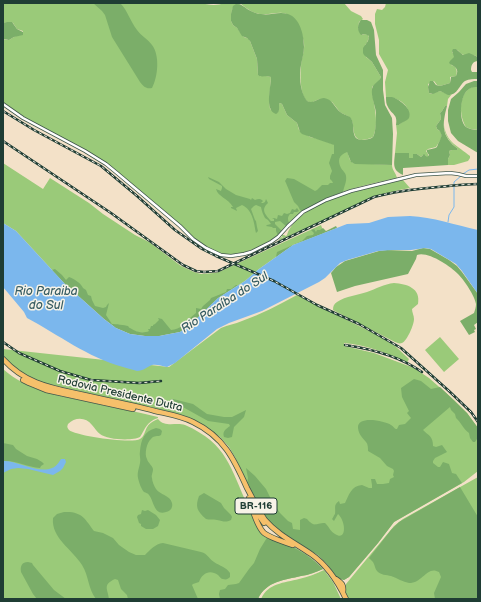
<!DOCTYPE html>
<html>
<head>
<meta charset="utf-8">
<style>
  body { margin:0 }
  #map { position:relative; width:481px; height:602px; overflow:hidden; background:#f3e1c8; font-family:"Balsamiq Sans",sans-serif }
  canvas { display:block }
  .frame { position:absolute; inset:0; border:4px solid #1f3d34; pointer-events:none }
</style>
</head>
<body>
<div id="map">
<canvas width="481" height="602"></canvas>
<div class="frame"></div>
</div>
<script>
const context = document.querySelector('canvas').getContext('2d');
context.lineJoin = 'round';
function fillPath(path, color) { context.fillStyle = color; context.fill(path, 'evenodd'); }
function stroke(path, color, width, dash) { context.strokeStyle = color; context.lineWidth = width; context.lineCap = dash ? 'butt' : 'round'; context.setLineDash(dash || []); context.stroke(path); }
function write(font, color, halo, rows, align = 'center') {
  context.font = font + ' "Balsamiq Sans",sans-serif'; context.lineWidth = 3; context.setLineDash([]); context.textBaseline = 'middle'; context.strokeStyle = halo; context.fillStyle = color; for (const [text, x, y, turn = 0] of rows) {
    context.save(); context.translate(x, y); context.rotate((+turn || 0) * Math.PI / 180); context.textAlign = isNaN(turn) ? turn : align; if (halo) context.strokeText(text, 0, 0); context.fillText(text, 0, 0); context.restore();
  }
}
const green = new Path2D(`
  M 3,3 L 200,3 C 209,5 216,6 225,3 L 344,3 L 351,11 L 361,16 L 363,19 L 359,22 L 358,28 L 362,35 L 365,34 L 368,35 L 369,37 L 367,43 L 365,45 L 366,57 L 372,62 L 381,77 L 379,81 L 372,87 L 372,89 C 373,104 380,122 373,137 C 369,139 365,140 361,140 C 351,138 355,125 351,119 C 348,115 344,115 340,112 C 337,109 335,105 332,102 C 328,101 321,98 317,100 C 314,101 313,103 309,102 C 300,99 300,75 301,67 C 301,59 305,51 304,43 C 302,32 298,23 290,16 C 282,9 270,16 260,14 C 253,13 247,9 241,4 L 232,9 L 231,21 L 233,25 L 237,28 L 244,37 L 249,39 L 250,41 L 257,59 L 258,75 C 262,77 266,75 271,77 L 269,101 L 270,109 L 277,113 L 279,110 L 279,104 L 280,103 L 282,104 L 287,115 L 297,123 L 299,130 L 310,137 L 319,139 L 338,146 L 347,151 L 350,160 L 353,163 L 392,165 C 392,170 396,173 397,178 C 364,185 331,192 303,211 C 298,215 291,220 287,225 C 283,228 281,233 277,236 C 269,243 252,250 242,253 C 223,258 209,250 195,239 C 185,230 175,221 166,212 C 157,205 148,198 140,191 C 127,179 114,168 100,159 C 68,139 33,126 3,102 L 3,39 C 9,41 9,40 14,37 C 17,35 21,35 23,34 L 23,31 L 17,29 L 13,23 L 11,22 L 3,23 Z
  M 386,3 L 478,3 L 478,57 C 473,54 469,56 464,55 C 458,53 459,48 453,50 L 452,52 L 455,56 L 451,65 C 456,66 458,71 456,76 L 450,77 L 450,83 L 440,86 L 437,85 L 434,81 L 428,84 L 429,93 C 433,95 435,92 440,91 L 450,95 L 452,94 L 448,99 L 447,106 L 445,106 L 442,111 L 440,113 L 441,119 L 436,126 L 437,129 L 441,132 L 441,139 L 436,147 L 428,149 L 426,151 L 428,154 L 428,157 L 426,157 L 425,155 L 423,155 L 421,157 L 417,154 L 413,154 L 413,158 L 409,158 L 409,153 L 395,153 L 397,133 L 396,124 L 399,125 L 401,123 L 407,119 C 413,106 398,97 386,97 L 385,82 L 388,70 L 379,54 L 379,40 L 375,24 L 375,14 L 377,9 L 382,10 L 385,7 Z
  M 472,87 L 478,87 L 478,130 L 471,129 L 466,127 C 459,116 458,93 472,87 Z
  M 444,125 C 446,142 458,146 470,156 L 470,158 L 468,161 L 454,165 L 448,165 L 448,159 L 450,155 L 449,151 L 452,150 L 457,150 L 458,149 C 450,142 444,136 444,125 Z
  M 3,163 L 43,189 L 50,178 L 89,203 L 103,214 L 135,235 L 149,242 L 181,266 L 194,272 L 201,274 L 214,273 L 219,272 L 321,225 L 324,233 L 293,245 L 259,269 L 245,281 L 218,298 L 190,325 L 159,336 L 116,328 L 65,284 L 16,231 L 3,223 Z
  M 403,180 L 410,188 L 399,190 L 374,197 L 278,241 L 281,237 L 283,238 L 281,235 L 284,235 L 286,236 L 287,235 C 299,200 370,188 403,180 Z
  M 394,283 C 407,284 421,288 418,304 L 412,309 C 412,312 414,316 414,319 C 414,325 407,341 402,343 C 399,344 398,343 395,342 L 333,310 C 333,306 334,304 337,302 C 346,296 358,295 367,292 C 376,289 384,284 394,283 Z
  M 297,295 L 379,336 L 395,346 L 409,359 L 407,363 C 388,353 366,345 344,343 L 344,346 L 374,353 L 414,368 L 429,378 L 454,400 L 467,413 L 478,428 L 478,471 L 464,482 L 394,522 L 378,543 L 349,577 L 344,580 L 337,578 L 328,565 L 318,555 L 297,542 L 249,487 L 235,457 L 229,447 L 220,437 L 203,425 L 189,418 L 167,411 L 44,383 C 28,377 14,369 3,355 L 3,349 L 169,367 L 221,328 C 228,325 235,324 242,321 C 261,314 279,305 297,295 Z
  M 440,337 L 459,359 L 444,372 L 425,350 Z
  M 3,369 C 27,390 55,395 85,401 C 109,407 134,411 158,417 L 158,418 C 146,422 146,428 140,437 C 133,441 107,440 100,434 C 97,432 95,428 92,425 C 86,417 75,417 68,424 C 67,427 67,427 69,430 C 76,436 132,444 140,439 C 148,434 142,425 158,419 C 165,428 176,422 185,425 C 228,444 230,468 248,506 C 251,514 255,522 259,528 C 263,534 291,545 299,550 C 308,555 316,562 323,569 C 316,572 309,575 301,576 C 285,580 266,581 258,599 L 3,599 Z
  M 478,477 L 478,599 L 347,599 L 345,591 L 346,584 L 394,526 L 403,519 Z
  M 324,570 L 333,582 L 341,599 L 261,599 C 268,583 284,583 299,579 C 308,577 316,574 324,570 Z`);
const forest = new Path2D(`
  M 93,3 L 120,3 C 128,11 130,21 137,30 C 141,36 148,39 152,45 C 160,55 158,77 152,88 C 146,89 144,87 140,82 L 112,37 L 105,15 L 102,11 Z
  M 236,4 C 242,4 244,7 249,10 C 253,12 257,14 261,14 C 270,16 278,11 288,14 C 300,18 304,35 304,47 C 304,53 302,59 301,65 C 299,75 300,89 305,98 C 310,107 317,98 324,98 C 332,99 334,106 339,111 C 342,114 347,115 350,117 C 357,124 348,141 364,140 C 367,139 371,139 373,137 C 376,133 376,118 376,113 C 375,105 371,97 372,89 C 373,83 379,82 381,77 L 372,62 L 364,55 L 363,53 L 363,48 L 368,41 L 369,36 L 365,34 L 361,35 C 357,31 357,24 361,20 L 367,20 L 371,22 L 374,30 L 376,55 L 383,70 L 383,90 L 385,105 L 392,118 L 393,134 L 392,165 L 355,164 L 351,162 L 347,152 C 339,155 337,160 341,168 C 342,170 346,173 346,176 C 347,181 344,187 343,192 L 326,198 L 304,211 L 302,211 L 300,210 L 298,206 L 294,202 L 291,195 L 286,183 L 285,181 L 287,178 L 294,179 L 315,191 L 317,190 L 322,185 L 328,185 L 330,183 L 333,183 L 332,181 L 330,179 L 330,176 L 332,171 L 329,163 L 332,154 L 334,154 L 334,145 L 302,134 L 300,132 L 297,123 L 287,115 L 282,104 L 280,103 L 279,104 C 279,109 280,112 276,114 C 264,110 271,87 271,77 C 266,75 261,78 258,75 L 257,59 L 250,41 L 247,38 L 242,36 L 237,28 L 233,25 L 231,21 L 231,14 L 233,6 Z
  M 7,22 L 12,22 L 17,29 L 23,32 L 23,35 L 14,37 L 9,40 L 3,39 L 3,23 Z
  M 453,49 L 456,49 L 463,55 L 469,53 L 478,57 L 478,61 C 473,61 471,65 471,70 L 472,72 L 477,72 L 478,68 L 478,79 C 474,79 469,79 465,81 C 459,85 458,95 448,95 C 445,94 443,92 440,91 L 433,94 L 429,93 L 428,87 L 430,81 L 433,81 L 436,85 L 440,86 L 450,83 L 451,77 L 456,76 C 460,68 454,67 449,63 L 450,61 L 454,57 L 452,51 Z
  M 474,81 L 478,81 L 478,87 C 475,87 472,87 469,89 C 460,94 458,120 466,127 C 469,129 474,130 478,130 L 478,153 L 458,141 L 451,133 L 448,121 L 448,110 L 451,99 L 459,92 L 466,84 Z
  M 386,97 C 387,97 391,97 392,97 C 399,99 413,109 409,118 C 407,121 402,122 399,125 L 396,125 C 398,114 392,115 388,107 C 386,104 386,101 386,97 Z
  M 445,106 L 447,106 C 442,125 441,136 458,149 L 457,150 L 452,150 L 449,151 L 450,155 L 448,159 L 448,165 L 403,168 L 403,175 C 392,170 394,164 395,153 L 409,153 L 409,158 L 413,158 L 413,154 L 417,154 L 421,157 L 424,154 L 427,157 L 429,155 L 427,152 L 427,150 C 429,149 434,149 437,147 C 437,146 438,145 438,144 C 441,139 444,133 437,129 L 436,126 L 441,119 L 440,113 L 442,111 Z
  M 208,177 L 219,182 L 226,189 L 236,195 L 250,199 L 251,200 L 252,198 L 255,200 C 258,199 260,198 263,201 L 261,203 L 263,203 L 265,202 L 266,199 L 268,203 C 260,210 266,215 271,221 L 274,221 L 274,219 L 272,219 L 274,218 L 277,219 L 278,215 L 282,216 L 284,213 L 287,214 L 290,213 L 292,209 L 295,210 L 297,208 L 299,211 L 297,212 L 294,212 L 293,214 L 290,214 C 287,218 288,219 289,223 L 286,226 L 280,221 L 275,222 L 275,224 L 282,231 L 278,236 L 276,231 L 276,228 L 273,228 L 272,227 L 266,226 L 267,225 L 271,224 L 268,220 L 265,218 C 263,214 262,212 261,207 L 256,205 L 254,206 L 251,209 L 255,220 L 256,221 L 257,227 L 258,231 L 256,233 C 254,223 253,210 242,205 L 236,208 L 237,211 L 231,208 L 231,207 L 233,207 C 228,198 218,197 216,189 L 221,191 L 222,188 L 222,186 L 209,179 Z
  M 336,226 L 337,228 L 293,245 L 276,257 L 277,252 L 302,241 L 307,236 L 313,235 L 314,233 L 311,230 L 314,229 L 316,232 L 317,230 L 320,230 L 323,228 L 326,231 Z
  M 423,248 L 430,249 L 449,260 L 457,266 L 462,272 L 478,294 L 478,322 L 474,325 L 476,329 L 474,330 L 475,332 L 469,335 L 460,321 L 474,313 C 475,310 476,307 476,304 C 475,296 464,280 458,274 C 450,266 428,251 417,255 L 416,259 L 408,274 L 355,286 L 337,292 L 331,273 L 336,267 L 345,261 L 379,251 L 387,250 L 412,251 Z
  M 55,269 L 62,275 L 66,280 L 69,277 C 74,279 81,283 83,288 L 86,290 L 88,295 L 91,296 L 92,300 L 95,306 L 103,308 L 106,307 L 107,305 L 109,303 L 106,315 L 112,324 C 115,324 125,325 128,326 C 129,327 129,328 130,328 C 136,332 143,334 149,331 L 148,329 L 150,329 L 151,326 L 153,326 L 153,325 L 155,324 L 159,320 L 158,318 L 162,319 L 171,330 C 176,330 179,327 184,326 L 184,323 L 196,313 L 196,308 L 201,309 L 203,306 L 210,300 L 211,298 L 226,292 L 227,289 L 231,289 L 236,285 L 238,285 L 218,298 L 190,325 L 180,332 L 159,336 L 145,336 L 130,334 L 116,328 L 104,319 L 65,284 L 52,270 Z
  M 414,379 L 421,381 L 431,389 L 440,387 L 467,413 L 478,428 L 478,440 L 477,439 L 475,442 L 473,442 L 470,438 L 469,433 C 463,429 461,422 456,418 L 455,414 L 451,410 L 450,407 L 423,430 C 429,436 433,436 433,446 L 436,447 L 442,445 L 447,452 L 435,458 L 433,461 L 433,463 L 438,467 L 440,467 L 443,462 L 449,464 L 452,473 L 456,474 L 462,483 L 394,522 L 378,543 L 349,577 L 344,580 L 337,578 L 328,565 L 318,555 L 279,531 L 264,517 L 247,484 L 248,478 L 246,468 L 255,476 L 266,489 L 273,503 L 280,513 L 288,521 L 292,523 L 293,529 L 300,530 L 300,520 L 304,518 L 307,519 C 315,528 315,523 325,523 L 326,524 C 329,527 331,532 335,534 C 347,542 346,521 338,514 L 334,521 L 332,519 C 333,518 334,515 335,514 C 336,508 333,505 339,501 L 340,504 L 345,503 C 349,495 351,486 362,485 L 369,488 L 372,488 L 372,485 L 371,479 L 375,479 L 377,484 L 383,484 L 389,483 L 390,479 L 394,477 L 393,475 L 394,471 L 393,469 L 387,466 L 380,458 L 368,451 C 368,448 368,444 366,442 C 362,437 359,435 358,428 C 357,415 385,421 391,425 C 392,425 395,429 396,429 L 397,429 L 399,425 L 405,424 L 411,418 L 407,413 L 409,411 L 402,397 L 401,388 Z
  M 170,399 L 173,399 L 193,404 L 207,414 L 224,417 L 232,417 L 246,410 L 244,417 L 234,427 L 232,437 L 228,438 L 224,437 C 222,431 226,429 230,426 L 229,424 L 208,421 L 181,406 Z
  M 156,428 L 160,429 L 162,431 L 161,435 L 159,436 C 156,436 153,436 151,439 C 147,442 144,454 147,459 C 148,463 152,465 153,469 C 153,473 151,475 152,478 C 152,481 154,486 156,489 C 160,495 170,495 172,503 C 173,507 171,511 166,512 C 154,516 154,501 149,495 C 148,493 146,493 144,492 C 141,489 139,482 138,478 C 137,472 139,469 140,463 C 141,459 139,455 140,451 C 141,440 144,431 156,428 Z
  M 3,443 L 13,445 L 16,449 L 27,456 L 37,459 L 42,462 L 44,464 L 41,466 L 40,468 C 27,467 16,460 3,461 Z
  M 460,487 L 478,517 L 478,599 L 435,599 L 434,593 L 441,577 L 439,572 C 427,565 423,583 409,583 C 403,582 397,578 391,576 C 387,575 380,575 377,571 C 375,569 375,565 373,562 C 373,562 369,558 369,558 L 391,530 L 399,522 Z
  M 204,493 L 221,503 L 224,508 L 231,515 L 232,517 L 231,520 C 225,523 223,521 217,520 C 213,519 209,520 206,519 C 197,511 195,507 199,496 Z
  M 142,510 L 145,511 L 148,510 L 156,515 L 160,520 L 158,526 L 153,529 L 146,529 L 141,526 L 141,524 L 139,523 L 137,517 L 138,515 L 141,514 Z
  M 64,512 C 82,511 85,519 94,531 L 103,533 L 113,538 L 119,545 L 129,552 L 136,555 L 145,555 C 150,550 155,544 163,543 L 201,552 C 208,554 208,558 214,562 C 220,566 226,567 230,573 L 230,577 C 228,579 226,580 223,579 C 221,579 220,577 218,575 C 210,569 202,573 199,582 L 193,584 L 192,585 L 198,599 L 128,599 L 127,595 L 121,589 L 118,580 L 115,579 C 102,585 108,589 109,599 L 96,599 C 88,589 89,576 82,565 C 72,549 51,538 53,518 L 57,514 Z
  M 268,536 C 288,544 308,553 323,569 C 316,572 309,575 301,576 C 285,580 266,581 258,599 L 220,599 L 219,594 L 220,590 L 225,589 L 228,585 L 236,584 L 239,583 L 249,569 L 254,563 L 260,549 Z
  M 28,562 L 32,563 L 33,565 L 54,590 L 66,599 L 37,599 L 33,594 L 21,572 C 20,566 22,562 28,562 Z`);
const water = new Path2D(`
  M 410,216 C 433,217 455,225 478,230 L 478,294 L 462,271 L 456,264 L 431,249 L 425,248 L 411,250 L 392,250 L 378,251 L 347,260 L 340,263 L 325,278 L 319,282 L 262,311 L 229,323 L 217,329 L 175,363 L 167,367 C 161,366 157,364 152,365 C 147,367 143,371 137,371 C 133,370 127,368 123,367 C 87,357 59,335 27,318 L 24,312 L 3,287 L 3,223 L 16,231 L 65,284 L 104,319 L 116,328 L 130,334 L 145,336 L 159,336 L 180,332 L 190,325 L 218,298 L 245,281 L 259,269 L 293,245 L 347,224 L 369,223 L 388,217 Z
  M 61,459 L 65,459 L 66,462 L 63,468 L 60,471 L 53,475 L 28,469 L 18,468 L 11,469 L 3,473 L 4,461 C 18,461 38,474 52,468 C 56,467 59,462 61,459 Z`);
const stream = new Path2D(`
  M 463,174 L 469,170 L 478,169
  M 448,222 L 449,215 L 454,207 L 454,182 L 461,176`);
const tertiary = new Path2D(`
  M 3,104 L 23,118 L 85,151 L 106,164 L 117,173 L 180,226 L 193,239 L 206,248 L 221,255 L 231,256 L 244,254 L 251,252 L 271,242 L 278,237 L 288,226 L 303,212 L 326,200 L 351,191 L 416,175 L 450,173 L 458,174 L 466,176 L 478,176`);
const motorway = new Path2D(`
  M 3,359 C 24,382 46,387 75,393 C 102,399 129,404 155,411 C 168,414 181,416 193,422 C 224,437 234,459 247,488 C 253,499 258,510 265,520 C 278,535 295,543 311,554 C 327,565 338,582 346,599
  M 23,380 L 29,383 L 46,390 L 133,409
  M 249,498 C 252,508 256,525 264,533 C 269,537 286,543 293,545
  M 255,510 L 264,523
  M 336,579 C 342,583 344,585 343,592`);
const rail = new Path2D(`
  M 3,111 L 34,130 L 101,166 L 137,196 L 175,230 L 202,249 L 216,256 L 274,281 L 317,305 L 359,324 L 401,348 L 449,391 L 471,412 L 478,422
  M 3,141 L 111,213 L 183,265 L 196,271 L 204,272 L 218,271 L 374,197 C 396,191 415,189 438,187 C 451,186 465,184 478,184
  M 3,342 L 19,353 L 60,371 L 91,380 L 139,383 L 161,381
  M 345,345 C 372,349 399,356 422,372`);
const shields = [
  [256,506,42]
];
const shieldNames = [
  ["BR-116",256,506]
];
const streetNames = [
  ["Rodovia Presidente Dutra",120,394,13]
];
const waterNames = [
  ["Rio Paraiba",46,292],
  ["do Sul",46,306],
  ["Rio Paraíba do Sul",225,303,-33]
];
fillPath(green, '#9aca79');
fillPath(forest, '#7bae69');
fillPath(water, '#7bb7ed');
stroke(stream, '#7bb7ed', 1);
stroke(tertiary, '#3f564a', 4);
stroke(motorway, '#3f564a', 6);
stroke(tertiary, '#fff', 2.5);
stroke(motorway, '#f6c06b', 4.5);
stroke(rail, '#1f3d34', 2.5);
stroke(rail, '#f7f3e8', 1, [3]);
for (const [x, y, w] of shields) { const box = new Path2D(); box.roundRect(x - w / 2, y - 8, w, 16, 3); context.fillStyle = '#f7f3e8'; context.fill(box); stroke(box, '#1f3d34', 1); }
write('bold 10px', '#1f3d34', null, shieldNames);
write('11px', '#1f3d34', '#f7f3e8', streetNames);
write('italic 12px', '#365c62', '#f7f3e8', waterNames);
</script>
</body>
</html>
